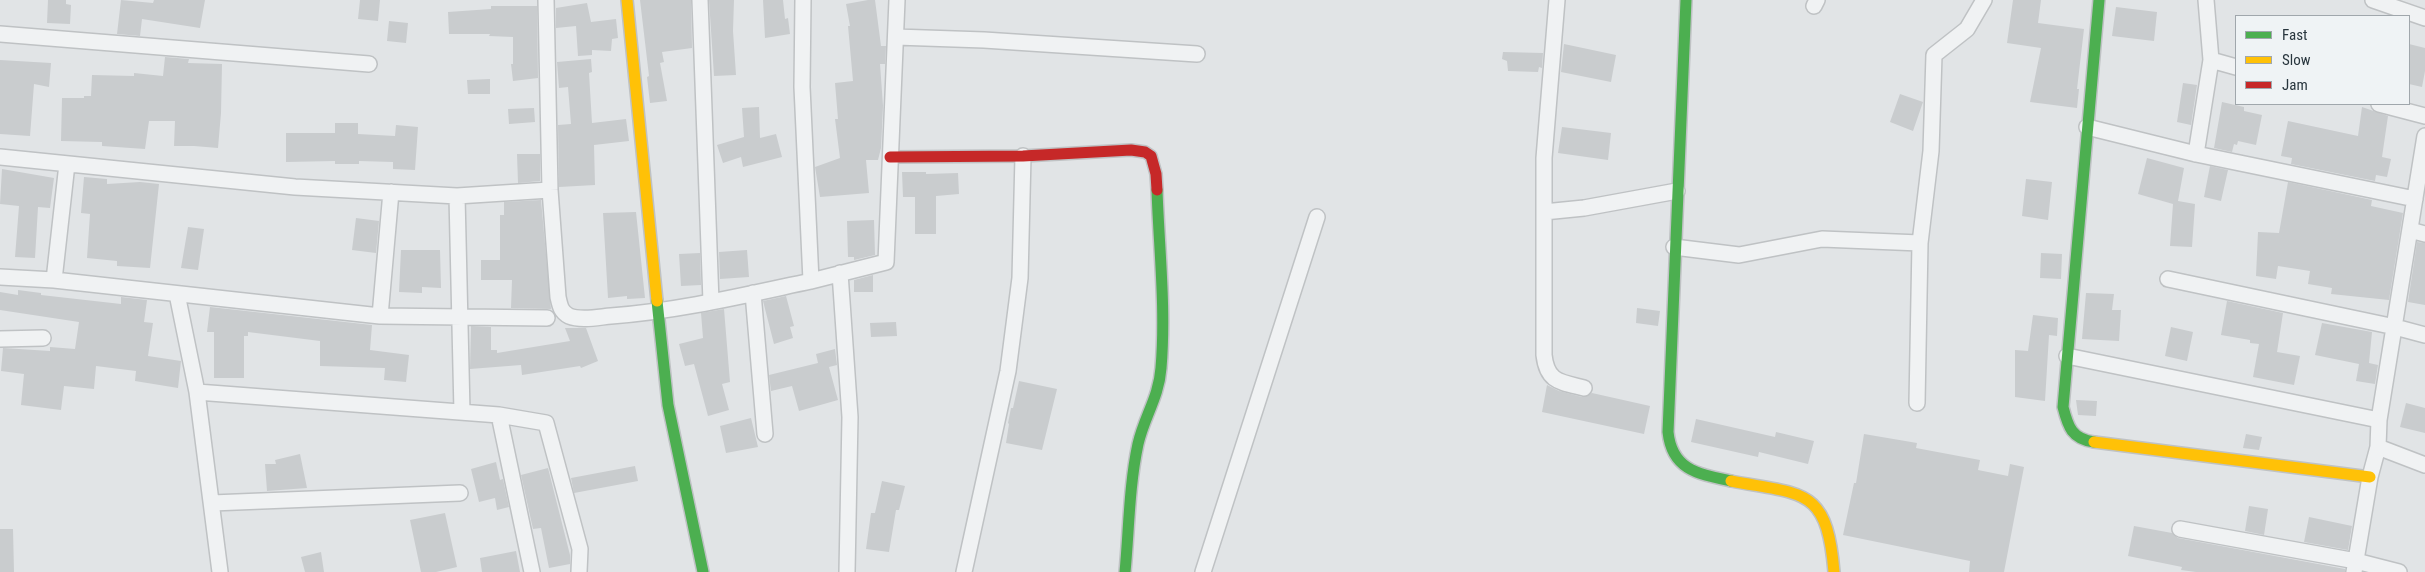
<!DOCTYPE html>
<html>
<head>
<meta charset="utf-8">
<style>
  body { margin:0 }
  #map { position:relative; width:2425px; height:572px; overflow:hidden; background:#e1e4e6; font-family:"Roboto Condensed",sans-serif }
  canvas { display:block }
  .legend { position:absolute; left:2235px; top:15px; width:175px; height:90px; box-sizing:border-box; background:#eff3f5; border:1px solid #a0a7ac; margin:0; padding:6px 9px; list-style:none; font-size:15px; color:#29363e }
  .legend li { display:flex; align-items:center; gap:10px; height:25px }
  .legend b { width:25px; border:1px solid #a0a7ac }
</style>
</head>
<body>
<div id="map">
<canvas width="2425" height="572"></canvas>
<ul class="legend">
<li><b style="height:6px;background:#4caf50"></b>Fast</li>
<li><b style="height:6px;background:#ffc107"></b>Slow</li>
<li><b style="height:6px;background:#c62828"></b>Jam</li>
</ul>
</div>
<script>
const context = document.querySelector('canvas').getContext('2d');
context.lineJoin = 'round';
function fillPath(path, color) { context.fillStyle = color; context.fill(path, 'evenodd'); }
function stroke(path, color, width, dash) { context.strokeStyle = color; context.lineWidth = width; context.lineCap = dash ? 'butt' : 'round'; context.setLineDash(dash || []); context.stroke(path); }
const building = new Path2D(`
  M 48,0 L 66,0 L 66,4 L 71,5 L 70,24 L 47,23 Z
  M 121,0 L 153,3 L 154,0 L 205,0 L 200,28 L 142,19 L 140,36 L 117,34 Z
  M 360,0 L 380,0 L 378,21 L 358,19 Z
  M 640,0 L 691,0 L 692,48 L 662,52 L 664,62 L 660,63 L 667,101 L 650,103 L 647,77 L 649,76 Z
  M 709,0 L 734,0 L 733,31 L 736,75 L 714,76 Z
  M 763,0 L 783,0 L 785,19 L 788,18 L 790,34 L 765,38 Z
  M 868,0 L 875,0 L 881,46 L 886,46 L 885,64 L 880,64 L 883,106 L 881,148 L 878,160 L 866,160 L 869,193 L 820,197 L 815,167 L 840,158 L 835,119 L 838,119 L 835,83 L 853,81 L 848,26 L 850,26 L 846,4 Z
  M 2013,0 L 2041,0 L 2038,23 L 2084,29 L 2077,89 L 2079,89 L 2077,108 L 2030,102 L 2041,48 L 2007,43 Z
  M 587,3 L 591,22 L 616,19 L 618,38 L 612,39 L 611,51 L 592,50 L 592,55 L 578,56 L 576,26 L 556,28 L 556,8 Z
  M 491,6 L 537,6 L 538,78 L 513,81 L 511,64 L 513,64 L 513,37 L 489,36 L 490,34 L 449,34 L 448,12 L 491,9 Z
  M 2116,7 L 2157,12 L 2154,41 L 2112,36 Z
  M 389,21 L 408,23 L 406,43 L 387,41 Z
  M 1564,44 L 1616,55 L 1611,82 L 1561,72 Z
  M 2409,44 L 2425,48 L 2425,71 L 2422,87 L 2409,84 Z
  M 1503,52 L 1543,53 L 1542,68 L 1539,67 L 1538,72 L 1508,71 L 1507,61 L 1502,59 Z
  M 165,57 L 189,59 L 188,63 L 222,64 L 221,113 L 218,148 L 194,146 L 174,146 L 175,121 L 149,121 L 145,149 L 102,146 L 102,142 L 61,141 L 62,98 L 84,98 L 84,96 L 91,96 L 92,75 L 134,76 L 134,73 L 163,76 Z
  M 591,59 L 592,72 L 589,73 L 592,123 L 626,119 L 629,141 L 594,145 L 595,185 L 559,187 L 558,125 L 571,124 L 568,87 L 559,88 L 557,62 Z
  M 0,60 L 51,63 L 49,87 L 34,84 L 30,136 L 0,134 Z
  M 490,79 L 490,94 L 468,94 L 467,80 Z
  M 2183,83 L 2197,85 L 2191,125 L 2177,122 Z
  M 1900,94 L 1923,102 L 1913,131 L 1890,122 Z
  M 2222,102 L 2244,107 L 2244,111 L 2262,115 L 2256,145 L 2238,141 L 2237,145 L 2234,144 L 2232,152 L 2214,148 Z
  M 759,107 L 760,138 L 776,134 L 782,157 L 743,167 L 741,157 L 723,163 L 717,145 L 744,137 L 742,108 Z
  M 2362,107 L 2388,116 L 2382,157 L 2391,159 L 2387,177 L 2376,175 L 2375,181 L 2291,164 L 2292,158 L 2281,156 L 2288,121 L 2358,136 Z
  M 534,108 L 535,122 L 509,124 L 508,109 Z
  M 335,123 L 358,123 L 358,134 L 395,136 L 396,125 L 418,127 L 415,170 L 393,169 L 393,162 L 359,161 L 359,164 L 335,164 L 335,161 L 286,162 L 286,133 L 335,133 Z
  M 1562,127 L 1611,133 L 1608,160 L 1558,153 Z
  M 517,154 L 540,154 L 540,181 L 518,183 Z
  M 2147,158 L 2184,168 L 2178,201 L 2195,204 L 2192,247 L 2170,246 L 2173,204 L 2138,194 Z
  M 2210,166 L 2228,170 L 2221,201 L 2204,197 Z
  M 2,169 L 54,178 L 50,208 L 38,207 L 35,258 L 15,257 L 19,206 L 0,204 Z
  M 902,172 L 926,172 L 926,174 L 958,173 L 959,194 L 936,196 L 936,234 L 915,234 L 915,197 L 903,197 Z
  M 84,177 L 107,179 L 107,184 L 140,182 L 159,184 L 150,268 L 117,266 L 117,261 L 87,258 L 90,214 L 81,213 Z
  M 2026,179 L 2052,182 L 2048,220 L 2022,216 Z
  M 2288,182 L 2372,200 L 2371,206 L 2403,213 L 2389,300 L 2331,294 L 2332,288 L 2308,284 L 2310,271 L 2278,266 L 2276,279 L 2256,276 L 2258,232 L 2279,233 Z
  M 541,200 L 551,309 L 511,308 L 512,280 L 481,280 L 481,260 L 500,260 L 500,215 L 504,215 L 504,202 Z
  M 636,212 L 645,298 L 627,299 L 627,296 L 608,298 L 603,213 Z
  M 356,218 L 379,221 L 376,253 L 352,250 Z
  M 874,220 L 875,255 L 854,260 L 854,257 L 848,257 L 847,221 Z
  M 188,227 L 204,229 L 198,270 L 181,268 Z
  M 2417,242 L 2425,243 L 2425,305 L 2408,302 Z
  M 401,250 L 440,250 L 441,288 L 422,287 L 422,293 L 399,292 Z
  M 747,250 L 749,277 L 720,279 L 719,252 Z
  M 700,253 L 701,285 L 681,286 L 679,254 Z
  M 2041,253 L 2062,254 L 2061,279 L 2040,278 Z
  M 873,275 L 873,292 L 854,292 L 854,280 Z
  M 18,290 L 41,293 L 41,295 L 121,304 L 121,297 L 147,300 L 144,322 L 153,323 L 148,356 L 181,361 L 178,388 L 135,381 L 136,371 L 96,366 L 94,389 L 64,386 L 61,410 L 21,405 L 24,374 L 1,371 L 3,348 L 50,351 L 50,347 L 75,349 L 79,322 L 0,310 L 0,292 L 18,295 Z
  M 2086,293 L 2114,294 L 2112,310 L 2121,310 L 2119,341 L 2082,339 Z
  M 786,296 L 794,326 L 790,327 L 793,338 L 774,344 L 763,301 Z
  M 2227,301 L 2283,313 L 2277,352 L 2300,356 L 2294,385 L 2253,377 L 2259,344 L 2250,343 L 2250,340 L 2221,335 Z
  M 210,307 L 372,325 L 370,350 L 409,355 L 406,382 L 384,380 L 385,368 L 320,366 L 320,341 L 248,332 L 248,336 L 244,336 L 244,378 L 214,378 L 214,332 L 207,332 Z
  M 1637,308 L 1660,311 L 1658,326 L 1636,323 Z
  M 724,309 L 730,382 L 722,384 L 729,410 L 708,416 L 694,364 L 685,366 L 679,344 L 703,338 L 701,313 Z
  M 2033,315 L 2058,318 L 2057,336 L 2049,335 L 2045,401 L 2015,397 L 2015,350 L 2028,351 Z
  M 896,322 L 897,336 L 871,337 L 870,323 Z
  M 2322,323 L 2372,332 L 2369,363 L 2378,365 L 2375,384 L 2356,381 L 2359,364 L 2315,355 Z
  M 471,326 L 491,327 L 491,350 L 497,350 L 497,353 L 570,341 L 565,328 L 586,328 L 598,361 L 581,368 L 580,366 L 522,375 L 521,365 L 470,369 Z
  M 2171,327 L 2193,332 L 2187,361 L 2165,356 Z
  M 835,349 L 837,365 L 829,367 L 838,400 L 799,411 L 792,386 L 771,391 L 769,375 L 818,363 L 816,354 Z
  M 1019,381 L 1057,389 L 1042,450 L 1006,443 L 1009,424 L 1008,423 L 1011,408 L 1013,408 Z
  M 1547,385 L 1559,391 L 1582,397 L 1592,393 L 1650,406 L 1644,434 L 1542,412 Z
  M 2076,400 L 2097,401 L 2096,416 L 2078,415 Z
  M 2406,403 L 2425,408 L 2425,433 L 2400,427 Z
  M 751,418 L 758,447 L 726,453 L 720,426 Z
  M 1696,419 L 1775,437 L 1776,432 L 1814,441 L 1808,464 L 1759,452 L 1758,457 L 1691,442 Z
  M 1864,434 L 1917,443 L 1916,448 L 1980,460 L 1978,470 L 2008,476 L 2010,464 L 2024,467 L 2004,572 L 1969,572 L 1970,561 L 1843,535 L 1854,483 L 1856,483 Z
  M 2246,434 L 2262,437 L 2259,450 L 2243,448 Z
  M 300,454 L 307,488 L 267,491 L 265,464 L 276,464 L 275,460 Z
  M 496,462 L 500,480 L 503,479 L 509,507 L 497,510 L 495,498 L 479,502 L 471,469 Z
  M 635,466 L 638,481 L 574,493 L 571,478 Z
  M 548,468 L 570,555 L 570,564 L 549,568 L 541,528 L 533,529 L 521,475 Z
  M 882,481 L 905,486 L 899,510 L 896,510 L 889,552 L 866,549 L 871,513 L 875,513 Z
  M 2249,506 L 2268,509 L 2264,535 L 2245,531 Z
  M 445,513 L 457,567 L 436,572 L 421,572 L 410,520 Z
  M 2309,517 L 2352,526 L 2348,550 L 2304,542 Z
  M 2134,526 L 2172,533 L 2178,538 L 2345,569 L 2345,572 L 2196,572 L 2181,570 L 2182,567 L 2128,556 Z
  M 0,529 L 13,529 L 14,572 L 0,572 Z
  M 516,551 L 520,572 L 482,572 L 480,558 Z
  M 321,552 L 324,572 L 305,572 L 301,557 Z`);
const street = new Path2D(`
  M 546,0 L 550,190 L 558,297 C 560,306 561,312 569,316 C 581,321 599,317 611,316 C 679,311 745,295 811,281
  M 700,0 L 711,302
  M 803,0 L 802,87 L 811,281 L 886,262 L 897,0
  M 1557,0 L 1544,158 L 1544,355 C 1547,382 1560,382 1584,388
  M 2373,0 L 2425,18
  M 1814,6 L 1817,0
  M 0,34 L 369,64
  M 896,37 L 984,40 L 1197,54
  M 2211,60 L 2236,67
  M 2379,104 L 2425,116
  M 2087,127 L 2196,154 L 2415,199
  M 2196,154 L 2211,60 L 2206,0
  M 0,157 L 295,187 L 457,196 L 550,190
  M 457,196 L 462,412
  M 1544,212 L 1584,208 L 1677,191
  M 2410,230 L 2425,234
  M 1674,247 L 1739,255 L 1822,239 L 1920,243
  M 840,273 L 850,417 L 847,572
  M 0,277 L 54,280 L 380,316 L 391,192
  M 2168,279 L 2395,327 L 2425,335
  M 54,280 L 67,164
  M 753,293 L 765,434
  M 177,294 L 197,392 L 220,572
  M 380,316 L 547,318
  M 0,339 L 43,338
  M 2067,356 L 2379,420
  M 197,392 L 499,415 L 532,572
  M 1917,403 L 1920,243 L 1931,151 L 1934,55 L 1967,29 L 1984,0
  M 499,415 L 546,423 L 580,549 L 579,572
  M 2378,447 L 2425,465
  M 212,503 L 460,493
  M 2180,529 L 2356,561 L 2399,572
  M 964,572 L 1008,371 L 1020,278 L 1023,156
  M 1203,572 L 1317,217
  M 2354,572 L 2370,477 L 2378,447 L 2379,420 L 2425,136`);
const fast = new Path2D(`
  M 1686,0 L 1668,432 C 1672,470 1698,474 1731,481
  M 657,301 L 668,405 L 703,572
  M 2094,442 C 2072,439 2068,427 2063,407 L 2099,0
  M 1125,572 C 1129,530 1129,486 1138,444 C 1144,417 1159,397 1161,368 C 1166,309 1159,249 1157,190`);
const slow = new Path2D(`
  M 627,0 L 657,301
  M 2094,442 L 2370,477
  M 1731,481 C 1804,495 1827,487 1834,572`);
const jam = new Path2D(`
  M 890,157 L 1023,156 L 1131,150 L 1145,152 L 1151,156 L 1156,174 L 1157,190`);
fillPath(building, '#c9ccce');
stroke(street, '#bfc2c4', 18);
stroke(fast, '#bfc2c4', 14);
stroke(slow, '#bfc2c4', 14);
stroke(jam, '#bfc2c4', 14);
stroke(street, '#f0f2f3', 15);
stroke(fast, '#4caf50', 11);
stroke(slow, '#ffc107', 11);
stroke(jam, '#c62828', 11);
</script>
</body>
</html>
